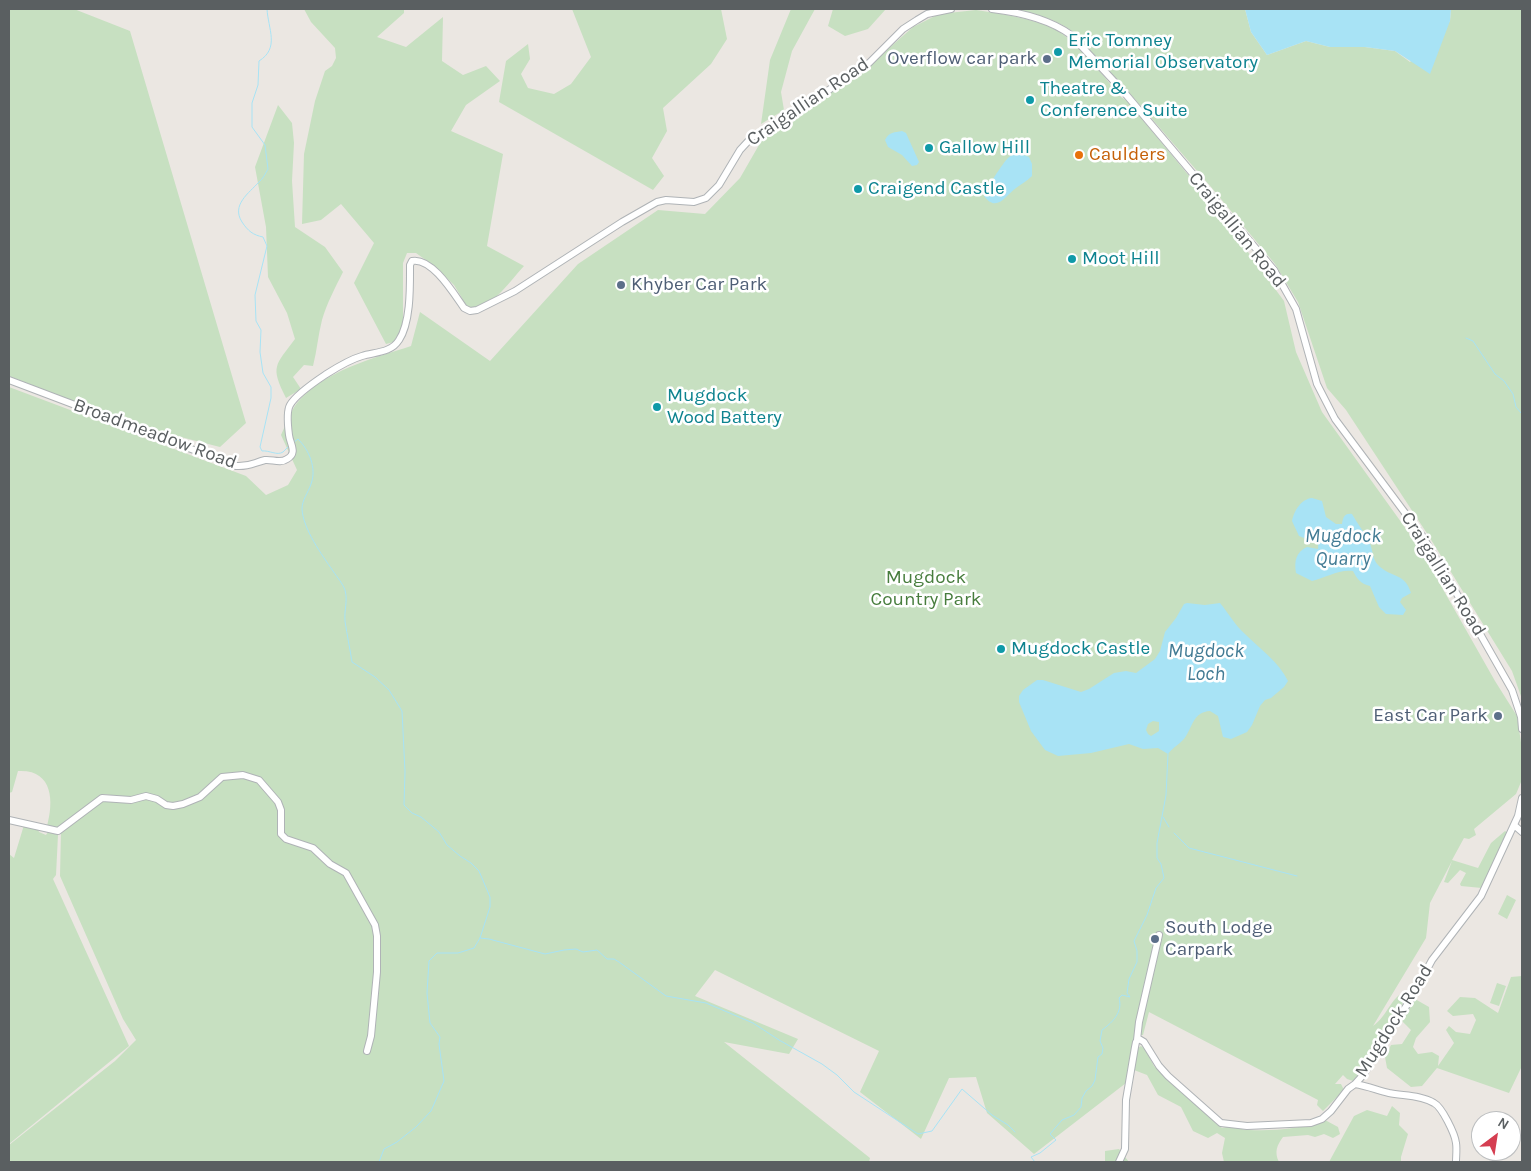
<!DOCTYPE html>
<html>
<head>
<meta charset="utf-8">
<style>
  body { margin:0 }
  #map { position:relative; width:1531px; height:1171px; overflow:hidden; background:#ebe7e2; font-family:Karla,sans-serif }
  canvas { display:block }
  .frame { position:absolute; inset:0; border:10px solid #5a5f61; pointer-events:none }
  .north { position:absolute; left:1471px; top:1111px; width:50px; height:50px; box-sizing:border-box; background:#fff; border:1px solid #bdbfc0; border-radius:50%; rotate:31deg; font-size:14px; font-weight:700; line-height:20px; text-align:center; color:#5a5f61 }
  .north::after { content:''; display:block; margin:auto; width:18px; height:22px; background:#d53e51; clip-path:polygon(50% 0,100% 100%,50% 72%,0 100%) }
</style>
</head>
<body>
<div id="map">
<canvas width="1531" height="1171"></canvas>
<div class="frame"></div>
<div class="north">N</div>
</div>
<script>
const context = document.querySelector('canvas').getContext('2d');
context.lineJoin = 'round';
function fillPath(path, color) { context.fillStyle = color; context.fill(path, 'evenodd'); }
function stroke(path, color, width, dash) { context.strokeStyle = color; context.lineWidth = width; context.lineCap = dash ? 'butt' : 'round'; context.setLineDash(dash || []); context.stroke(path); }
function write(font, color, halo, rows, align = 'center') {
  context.font = font + ' Karla,sans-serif'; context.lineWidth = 5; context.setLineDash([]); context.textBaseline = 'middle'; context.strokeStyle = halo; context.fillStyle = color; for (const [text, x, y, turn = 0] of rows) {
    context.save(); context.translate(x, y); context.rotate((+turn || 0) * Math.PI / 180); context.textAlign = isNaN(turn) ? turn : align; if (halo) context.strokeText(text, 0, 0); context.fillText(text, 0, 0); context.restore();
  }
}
const green = new Path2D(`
  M 9,9 L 74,9 L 130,31 L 246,423 L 220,447 L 161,432 L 87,407 L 9,376 Z
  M 304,9 L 404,9 L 404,13 L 377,37 L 406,47 L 443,17 L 442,61 L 463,75 L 486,66 L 500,81 L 466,105 L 451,131 L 503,154 L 487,246 L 524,266 C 510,281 489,313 468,308 L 454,285 L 434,266 L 416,253 L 407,253 L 403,263 L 403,325 L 394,342 L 386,344 L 354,283 L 374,243 L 341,204 L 321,220 L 302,224 L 304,154 L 315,101 L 325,71 L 332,66 L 336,58 L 335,48 L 311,22 Z
  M 572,9 L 721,9 L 727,39 L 711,64 L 663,108 L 667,131 L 652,158 L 664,176 L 653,190 L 499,102 L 506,61 L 528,44 L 530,59 L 521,74 L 528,88 L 554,94 L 571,84 L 591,57 Z
  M 791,9 L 815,9 L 792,51 L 781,92 L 784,110 L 761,124 L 770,60 Z
  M 833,9 L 886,9 L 868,29 L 845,36 L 828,26 Z
  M 1016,9 L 1245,9 L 1251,32 L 1267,55 L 1306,41 L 1330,47 L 1365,47 L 1395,51 L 1410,62 L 1450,21 L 1451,9 L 1522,9 L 1522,699 L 1512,671 L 1430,538 L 1346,410 L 1327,388 L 1298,302 L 1275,264 L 1211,187 L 1126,89 L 1072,31 C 1055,19 1036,14 1016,9 Z
  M 976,10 C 1001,14 1040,19 1061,33 C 1082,47 1104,77 1121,97 L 1127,101 L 1214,206 L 1284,301 L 1296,352 L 1322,412 L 1419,547 L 1495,681 L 1517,716 L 1522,749 L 1521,782 L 1516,794 L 1474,829 L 1476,835 L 1469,839 L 1464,838 L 1452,860 L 1478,868 L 1491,843 L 1505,831 L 1508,833 L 1482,888 L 1461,886 L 1460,884 L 1466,873 L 1460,870 L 1448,883 L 1444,882 L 1452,861 L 1430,903 L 1426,938 L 1373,1026 C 1388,1015 1390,999 1404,992 L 1405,1000 L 1370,1052 L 1362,1071 L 1353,1081 L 1347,1079 L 1343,1075 L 1335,1084 L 1341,1084 L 1344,1090 L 1323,1111 L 1317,1105 L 1318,1100 L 1149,1012 L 1143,1035 L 1135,1035 L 1126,1083 L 1034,1154 L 987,1113 L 976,1077 L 949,1078 L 921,1139 L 860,1092 L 879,1051 L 715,970 L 695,996 L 798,1039 L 789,1054 L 724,1042 L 870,1158 L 869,1162 L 11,1162 L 9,1159 L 9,1145 L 115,1061 L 136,1040 L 123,1019 L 60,876 L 61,831 L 106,798 L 130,804 L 139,799 L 137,795 L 132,798 L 103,794 L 57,829 L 47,826 C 54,801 53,769 18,771 L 12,792 L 9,793 L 9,387 L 246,476 L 266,495 L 288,485 L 297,470 L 281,435 C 286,425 290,412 297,403 C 325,370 372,359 411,346 L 420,312 L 490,361 L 578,264 L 658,210 L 705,214 L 740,178 L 763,138 L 870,65 L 913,27 L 939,14 Z
  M 278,105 L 292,123 L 294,143 L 292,181 L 295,227 L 325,247 L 343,272 C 335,288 327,303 322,320 C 318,335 317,351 313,366 L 304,365 L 293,377 L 301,389 L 286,398 C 270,366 275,366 295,339 L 287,313 L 268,277 L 266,227 L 255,167 Z
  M 24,825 L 38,829 L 39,832 L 46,835 L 48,832 L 58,835 L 56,875 L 53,879 L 129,1046 L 9,1144 L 9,854 L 14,858 Z
  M 1507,895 L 1516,900 L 1507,919 L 1498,914 Z
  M 1522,976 L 1522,1068 L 1521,1068 L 1509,1093 L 1437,1068 L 1422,1086 L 1411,1087 L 1387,1068 L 1385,1057 L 1391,1045 L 1402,1044 L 1411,1030 L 1402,1021 L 1415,999 L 1429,1007 L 1430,1022 L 1416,1038 L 1413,1047 L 1418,1054 L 1432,1052 L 1439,1056 L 1438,1066 L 1454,1043 L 1446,1030 L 1449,1026 L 1456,1032 L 1470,1034 L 1476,1020 L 1473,1014 L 1453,1016 L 1447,1011 L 1460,997 L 1475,998 L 1498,1013 L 1511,977 Z
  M 1497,983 L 1506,986 L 1499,1006 L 1490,1003 Z
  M 1141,1046 L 1145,1049 L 1154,1066 L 1222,1128 C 1231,1125 1240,1130 1249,1130 C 1275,1131 1300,1129 1325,1120 L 1338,1127 L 1340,1134 L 1333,1138 L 1324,1134 L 1315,1137 L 1308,1135 L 1283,1137 C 1277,1145 1274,1152 1279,1162 L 1224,1162 L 1222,1153 L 1225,1138 L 1217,1133 L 1208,1138 L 1193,1131 L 1181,1107 L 1158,1095 L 1147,1075 L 1134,1070 L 1135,1055 L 1138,1048 Z
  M 1392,1106 L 1400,1113 L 1399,1125 L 1408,1134 L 1401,1157 L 1401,1162 L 1329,1162 L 1354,1116 L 1367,1110 L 1387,1116 Z
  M 1119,1149 L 1129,1162 L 1105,1162 L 1105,1151 Z`);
const water = new Path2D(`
  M 1245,9 L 1451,9 L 1450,21 L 1430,74 L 1395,51 L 1365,47 L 1330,47 L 1306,41 L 1267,55 L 1251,32 Z
  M 902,131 L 906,133 L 919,162 L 917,165 L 912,166 L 902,155 L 888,147 L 885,140 C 890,131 894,133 902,131 Z
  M 1019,153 L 1029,157 L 1032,164 L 1032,176 C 1027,181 1021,184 1016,188 C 1005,196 997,213 984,196 C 985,190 1003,163 1008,158 C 1011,155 1015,154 1019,153 Z
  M 1312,498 L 1322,501 L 1326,517 L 1336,524 L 1342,524 C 1343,518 1344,513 1352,514 C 1357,523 1364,532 1369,541 C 1373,549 1372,560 1379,566 C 1392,578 1405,573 1411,593 L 1402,598 L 1400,602 L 1406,610 L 1403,615 L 1386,614 L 1379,607 L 1370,586 C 1361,584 1357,579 1353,571 C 1339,569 1325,578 1312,581 L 1296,573 C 1294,561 1296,552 1307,547 L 1318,549 C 1319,545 1317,537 1314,534 L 1304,538 L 1299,536 L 1292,521 C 1294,511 1301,499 1312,498 Z
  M 1187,603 L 1205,605 L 1220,603 C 1229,614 1235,625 1245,634 C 1260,649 1279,662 1288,681 L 1284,687 L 1271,698 L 1265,700 L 1260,706 L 1252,725 L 1247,732 L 1231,739 L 1223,737 L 1218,716 L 1210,711 C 1194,712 1193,725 1186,736 C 1182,743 1173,747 1168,754 L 1158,748 L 1143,749 L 1129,744 L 1091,753 L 1058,756 L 1045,750 L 1031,731 L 1019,702 L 1019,696 L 1023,690 L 1037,680 L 1043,680 L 1081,692 L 1089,689 L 1114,673 L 1126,671 L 1136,673 L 1155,659 L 1160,651 L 1165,632 L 1176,618 L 1184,604 ZM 1153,721 L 1159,722 L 1159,731 L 1151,736 L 1148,734 L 1146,730 L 1148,724 Z`);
const stream = new Path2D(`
  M 267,9 C 268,29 280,48 259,61 L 258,85 L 252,103 L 252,127 L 265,145 L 268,169 C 265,174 263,179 259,182 C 249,193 231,205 242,222 C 248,231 253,235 263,237 L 267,246 L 255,295 L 256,321 L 261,330 L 260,352 L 263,373 L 271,387 L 271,398 L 260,447 L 262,451 C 269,450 277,456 283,452 C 285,450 287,448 289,446
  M 1466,338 L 1473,341 L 1495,374 L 1504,381 L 1513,394 L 1516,407 L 1522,414
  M 294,442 L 298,439 C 309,450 317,468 311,484 C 308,493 302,500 302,509 C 303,529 322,555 333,571 C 337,577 343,584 345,590 C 348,601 344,610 345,621 C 347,635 350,649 352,662 L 375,677 L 389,690 L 402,711 L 405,772 L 404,805 L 412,813 L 421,817 L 439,832 L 447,845 L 460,856 L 471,863 L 479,871 L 490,897 L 490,907 L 480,938 L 474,948 L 458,953 L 437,953 L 429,961 L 427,993 L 430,1023 L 440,1037 L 439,1044 L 444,1081 L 431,1111 L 416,1127 L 397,1142 L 384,1149 L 379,1162
  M 1163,817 L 1169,827
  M 1174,833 L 1189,848 L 1297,876
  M 480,938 L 489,939 L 545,954 L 564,950 L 576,949 L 583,952 L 597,950 L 607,959 L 614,959 L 619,962 L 666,996 L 706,1003 L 753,1023 L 779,1040 L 822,1064 L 837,1075 L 854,1092 L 918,1134 L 932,1131 L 962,1089 L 992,1115 L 1008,1125 L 1015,1132
  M 1035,1162 L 1031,1157 L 1040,1153 L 1056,1140 L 1050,1134 L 1062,1120 L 1074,1115 L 1081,1107 L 1082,1098 L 1086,1091 L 1092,1086 L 1095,1080 L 1098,1057 L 1102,1054 L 1103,1048 L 1100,1041 L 1102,1030 C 1113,1022 1123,1012 1119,998 L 1122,995 L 1130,997 L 1127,993 L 1129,979 L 1137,962 L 1137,951 L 1134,941 L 1147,915 L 1156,888 L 1164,878 L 1161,864 L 1157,858 L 1157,843 L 1166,795 L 1168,754`);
const minor = new Path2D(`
  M 992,9 C 1018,12 1049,19 1071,35 L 1123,91 L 1274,270 L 1296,309 L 1317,384 L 1335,419 L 1423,537 L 1467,611 L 1512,690 L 1521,717 L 1522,729
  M 9,380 L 236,466 C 249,467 253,463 265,460 C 272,459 280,464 287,459 C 298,453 290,444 289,435 C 288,427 286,412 290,405 C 295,396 316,381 325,375 C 336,368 348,360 362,356 C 375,352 391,353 399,340 C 411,322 410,286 410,265 L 412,261 C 432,257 454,294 464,308 L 470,311 L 477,310 L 515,291 L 622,222 L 657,202 L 666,200 L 694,202 L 706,198 L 719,185 L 740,150 L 752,137 L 784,120 L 869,63 L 903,29 L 917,20 L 927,14 L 951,9
  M 9,820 L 58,831 L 102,798 L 131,800 L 146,796 L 157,799 L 166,805 L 173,806 L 183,804 L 200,797 L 222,777 L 243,775 L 259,780 L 278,802 L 281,810 L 281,834 L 286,839 L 313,848 L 330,864 L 346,873 L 375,925 L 377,936 L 377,972 L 371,1036 L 367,1051
  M 1514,825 L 1522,832
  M 1137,1040 L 1139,1022 L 1159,935
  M 1355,1084 C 1367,1086 1377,1090 1389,1093 C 1403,1096 1421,1095 1434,1103 C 1442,1107 1455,1134 1456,1143 C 1457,1149 1456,1156 1456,1162
  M 1119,1162 L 1125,1149 L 1126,1100 L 1135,1047 L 1136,1042 L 1139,1039 L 1144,1042 L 1159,1066 L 1168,1076 L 1221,1123 L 1247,1126 L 1311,1123 L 1322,1119 L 1331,1111 L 1348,1089 L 1355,1084 L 1364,1074 L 1376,1053 L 1412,997 L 1432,960 L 1481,896 L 1518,816 L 1522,798`);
const markers = [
  [1058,52,5,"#0f9aa8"],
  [1047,59,5,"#5c6f8a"],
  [1030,100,5,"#0f9aa8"],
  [929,148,5,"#0f9aa8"],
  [1079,155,5,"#e8710a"],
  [858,189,5,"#0f9aa8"],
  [1072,259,5,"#0f9aa8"],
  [621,285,5,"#5c6f8a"],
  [657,407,5,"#0f9aa8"],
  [1001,649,5,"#0f9aa8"],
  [1498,716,5,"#5c6f8a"],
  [1155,939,5,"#5c6f8a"]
];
const cultureNames = [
  ["Eric Tomney",1068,41],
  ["Memorial Observatory",1068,63],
  ["Theatre &",1040,89],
  ["Conference Suite",1040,111],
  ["Gallow Hill",939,148],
  ["Craigend Castle",868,189],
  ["Moot Hill",1082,259],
  ["Mugdock",667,396],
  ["Wood Battery",667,418],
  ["Mugdock Castle",1011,649]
];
const serviceNames = [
  ["Overflow car park",1037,59],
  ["Khyber Car Park",631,285,"left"],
  ["East Car Park",1488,716],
  ["South Lodge",1165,928,"left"],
  ["Carpark",1165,950,"left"]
];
const streetNames = [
  ["Craigallian Road",808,102,-34],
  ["Craigallian Road",1237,230,51],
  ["Broadmeadow Road",155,434,20],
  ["Craigallian Road",1443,574,58],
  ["Mugdock Road",1394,1021,-58]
];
const foodNames = [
  ["Caulders",1089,155]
];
const parkNames = [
  ["Mugdock",926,578],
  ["Country Park",926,600]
];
const waterNames = [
  ["Mugdock",1343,536],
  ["Quarry",1343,559],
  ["Mugdock",1206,651],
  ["Loch",1206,674]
];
fillPath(green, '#c7e0c1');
fillPath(water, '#a8e3f5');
stroke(stream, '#a8e3f5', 1);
stroke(minor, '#afb3b6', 8);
stroke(minor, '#fff', 6);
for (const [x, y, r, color] of markers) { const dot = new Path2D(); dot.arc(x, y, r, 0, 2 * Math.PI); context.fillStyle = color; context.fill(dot); stroke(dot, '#fff', 2); }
write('19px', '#0d838f', '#fff', cultureNames, 'left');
write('19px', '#4e5e75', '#fff', serviceNames, 'right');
write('19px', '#5a5f61', '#fff', streetNames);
write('19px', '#c56008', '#fff', foodNames, 'left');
write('19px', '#477d3d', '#fff', parkNames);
write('italic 20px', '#427b94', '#fff', waterNames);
</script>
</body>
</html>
